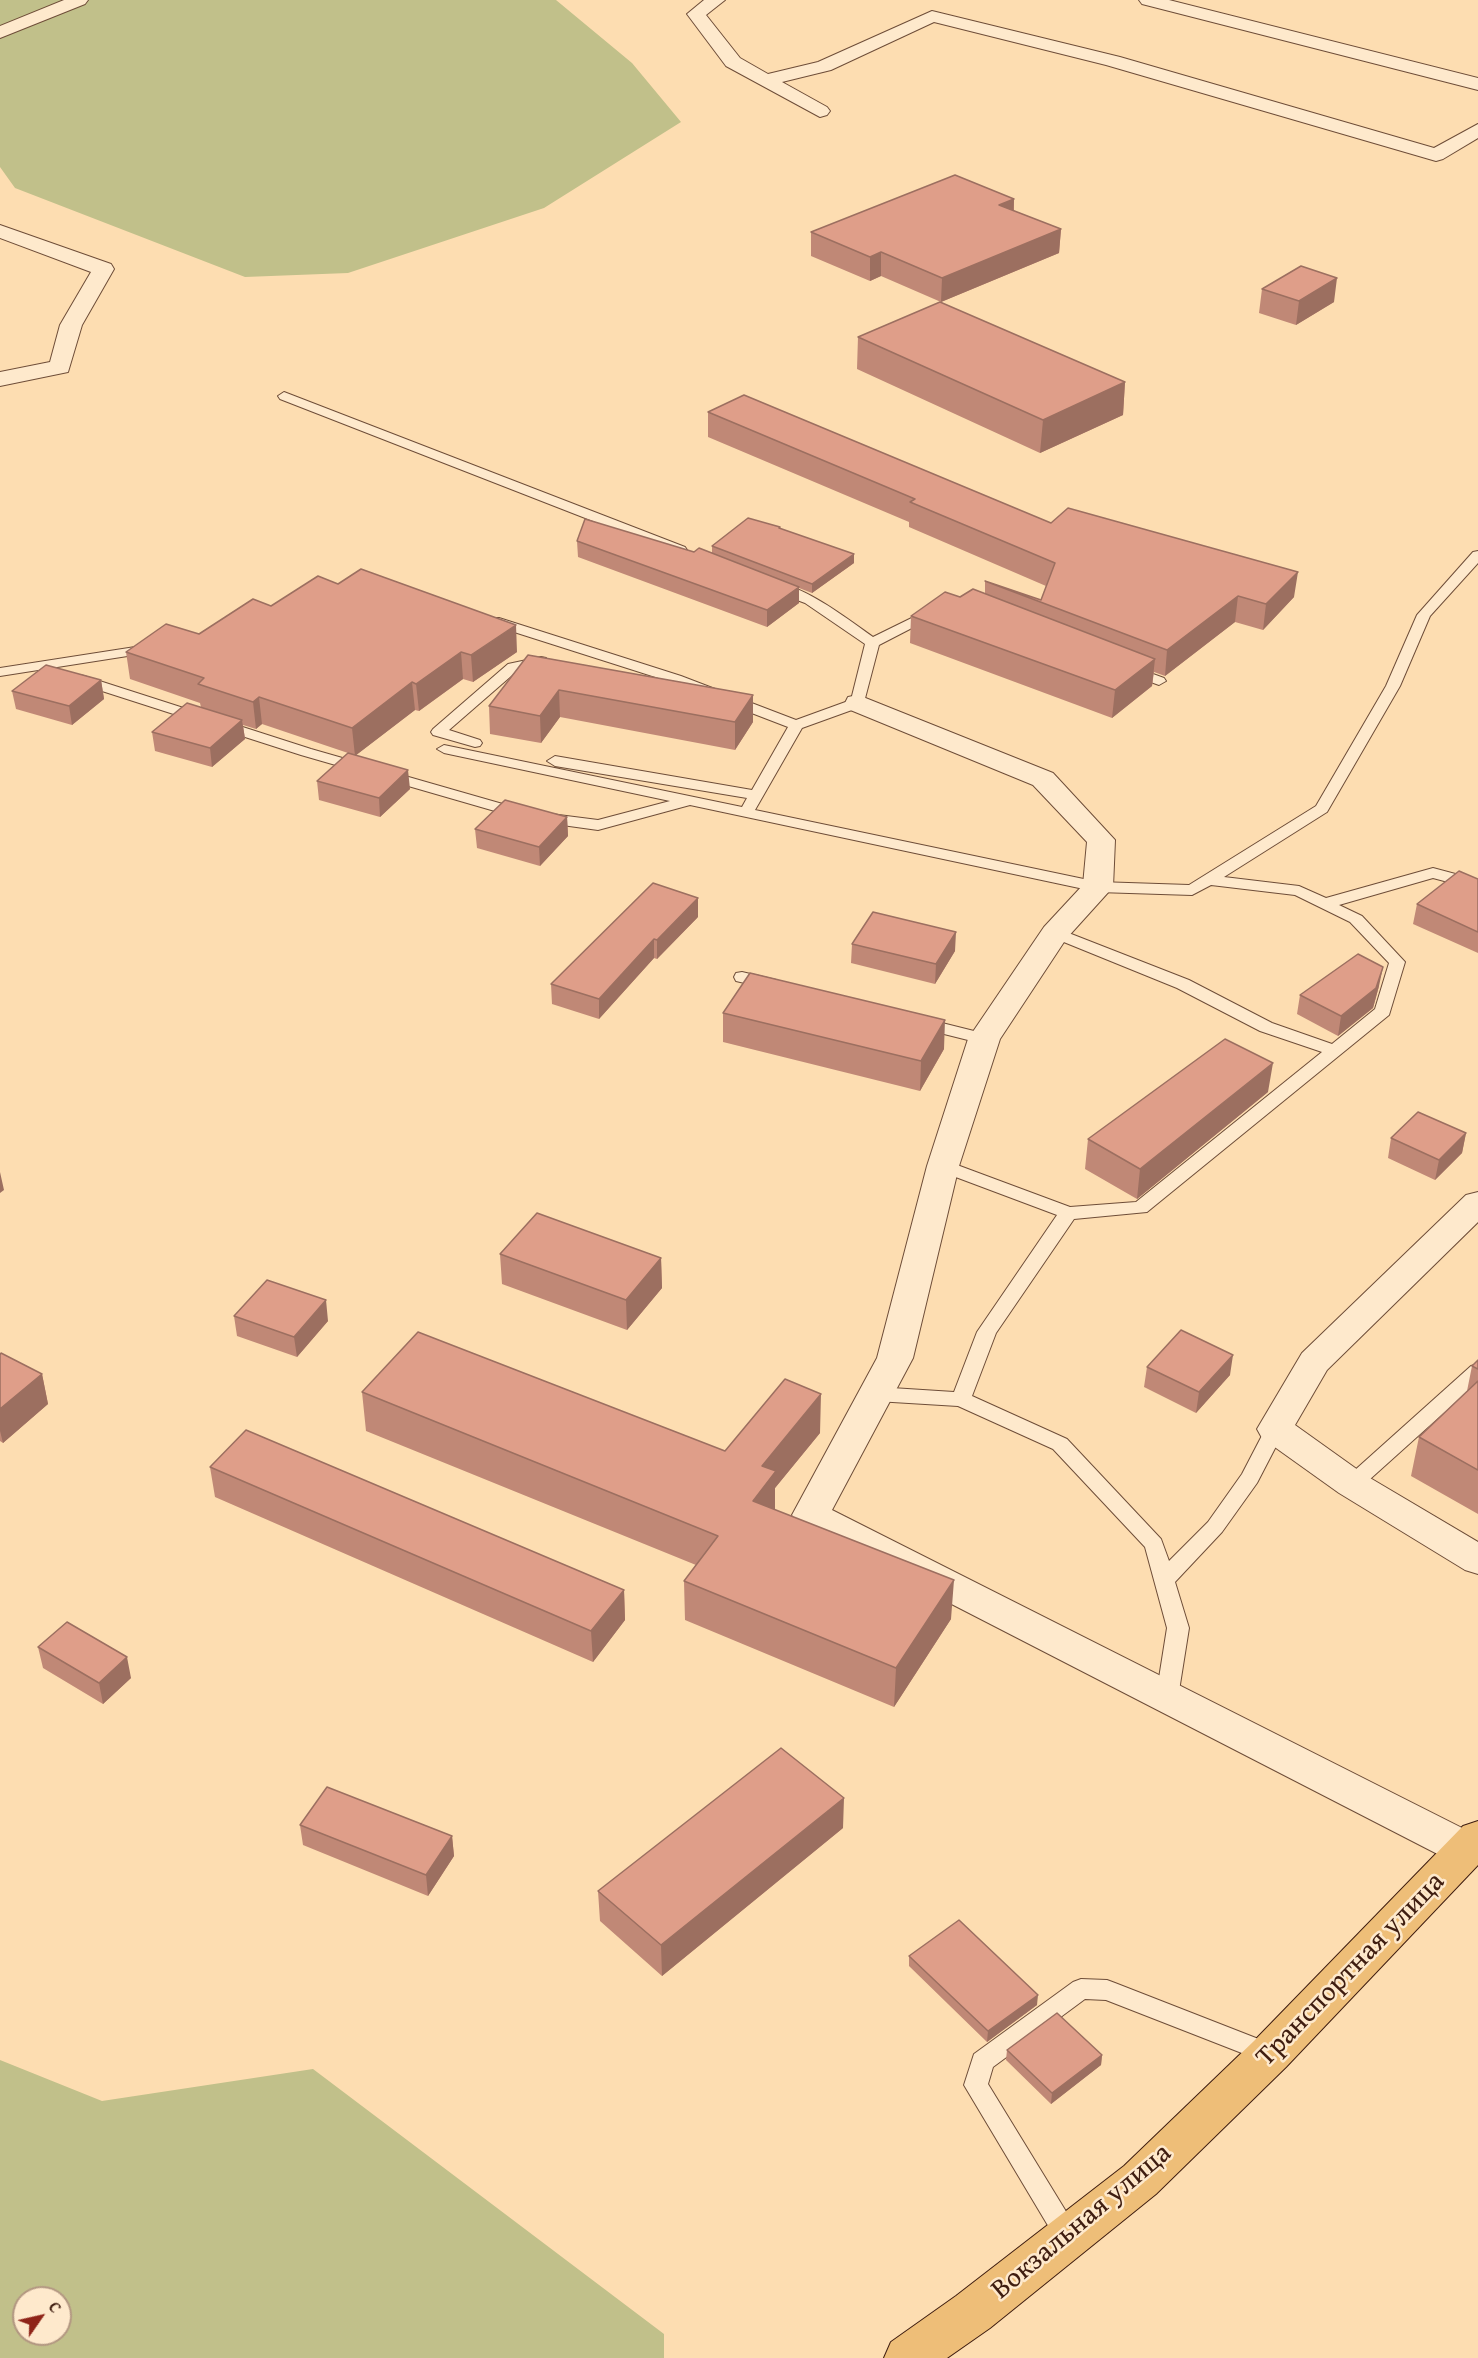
<!DOCTYPE html>
<html>
<head>
<meta charset="utf-8">
<style>
  body { margin:0 }
  #map { position:relative; width:1478px; height:2358px; overflow:hidden; background:#fdddb1; font-family:"Gentium Book Plus",serif }
  canvas { display:block }
  .north { position:absolute; left:12px; top:2286px; width:60px; height:60px; box-sizing:border-box; background:#fee9cc; border:2px solid #b29781; border-radius:50%; rotate:56deg; font-size:16px; font-weight:700; line-height:24px; text-align:center; color:#3f1d10 }
  .north::after { content:''; display:block; margin:auto; width:21px; height:27px; background:#8f2418; clip-path:polygon(50% 0,100% 100%,50% 72%,0 100%) }
</style>
</head>
<body>
<div id="map">
<canvas width="1478" height="2358"></canvas>
<div class="north">С</div>
</div>
<script>
const context = document.querySelector('canvas').getContext('2d');
context.lineJoin = 'round';
function fillPath(path, color) { context.fillStyle = color; context.fill(path, 'evenodd'); }
function stroke(path, color, width, dash) { context.strokeStyle = color; context.lineWidth = width; context.lineCap = dash ? 'butt' : 'round'; context.setLineDash(dash || []); context.stroke(path); }
function write(font, color, halo, rows, align = 'center') {
  context.font = font + ' "Gentium Book Plus",serif'; context.lineWidth = 5; context.setLineDash([]); context.textBaseline = 'middle'; context.strokeStyle = halo; context.fillStyle = color; for (const [text, x, y, turn = 0] of rows) {
    context.save(); context.translate(x, y); context.rotate((+turn || 0) * Math.PI / 180); context.textAlign = isNaN(turn) ? turn : align; if (halo) context.strokeText(text, 0, 0); context.fillText(text, 0, 0); context.restore();
  }
}
const green = new Path2D(`
  M 0,0 L 556,0 L 632,63 L 681,122 L 544,208 L 348,273 L 245,277 L 15,188 L 0,167 Z
  M 0,2060 L 102,2101 L 313,2069 L 664,2334 L 664,2358 L 0,2358 ZM 24,2298 L 60,2298 L 60,2334 L 24,2334 Z`);
const service = new Path2D(`
  M 284,392 L 685,547 L 687,550 L 685,553 L 675,553 L 280,399 L 278,396 Z
  M 1478,551 L 1478,563 L 1430,616 L 1400,686 L 1327,812 L 1224,877 L 1299,886 L 1326,898 L 1433,868 L 1478,880 L 1478,890 L 1433,878 L 1339,905 L 1362,916 L 1405,962 L 1389,1015 L 1147,1212 L 1074,1219 L 996,1333 L 972,1396 L 1067,1439 L 1161,1539 L 1169,1561 L 1208,1522 L 1242,1474 L 1268,1424 L 1275,1422 L 1282,1424 L 1285,1429 L 1257,1483 L 1222,1532 L 1175,1582 L 1189,1628 L 1178,1697 L 1175,1703 L 1167,1705 L 1159,1703 L 1156,1697 L 1167,1628 L 1145,1547 L 1053,1449 L 958,1406 L 876,1401 L 869,1399 L 866,1394 L 869,1389 L 876,1387 L 954,1392 L 977,1332 L 1057,1215 L 937,1170 L 934,1166 L 937,1162 L 949,1162 L 1070,1207 L 1136,1202 L 1322,1052 L 1260,1031 L 1177,988 L 1049,936 L 1047,933 L 1049,930 L 1061,930 L 1189,980 L 1272,1023 L 1332,1044 L 1375,1009 L 1389,963 L 1350,922 L 1295,895 L 1211,885 L 1192,895 L 1098,892 L 690,805 L 598,830 L 526,820 L 301,755 L 74,682 L 72,679 L 79,675 L 84,676 L 311,749 L 527,811 L 598,820 L 670,801 L 444,753 L 437,749 L 444,745 L 742,807 L 747,798 L 555,766 L 547,761 L 555,756 L 752,790 L 788,727 L 671,682 L 489,624 L 487,621 L 489,618 L 499,618 L 681,676 L 796,720 L 851,700 L 865,644 L 805,603 L 773,591 L 771,588 L 773,585 C 797,579 853,623 873,637 L 932,608 L 937,609 L 939,612 L 937,615 L 879,645 L 863,706 L 802,728 L 755,810 L 1098,882 L 1189,885 L 1316,806 L 1386,686 L 1417,615 L 1473,552 Z
  M 148,645 L 153,646 L 155,649 L 153,652 L 0,676 L 0,668 Z
  M 541,657 L 546,658 L 548,661 L 546,664 L 518,670 L 449,730 L 480,740 L 482,743 L 480,746 L 475,747 L 433,735 L 431,732 L 433,729 L 508,664 Z
  M 1131,666 L 1164,678 L 1166,681 L 1159,685 L 1126,673 L 1124,670 L 1126,667 Z
  M 742,972 L 776,980 L 778,984 L 770,989 L 736,981 L 734,977 L 736,973 Z
  M 922,1018 L 990,1035 L 993,1039 L 990,1043 L 984,1044 L 916,1027 L 914,1023 L 916,1019 Z
  M 1478,1364 L 1478,1382 L 1359,1489 L 1352,1491 L 1345,1489 L 1342,1484 L 1345,1479 L 1471,1366 Z
  M 1081,1979 L 1107,1980 L 1115,1983 L 1279,2047 L 1282,2054 L 1279,2061 L 1270,2064 L 1106,2000 L 1085,1999 L 993,2067 L 988,2084 L 1081,2236 L 1077,2244 L 1068,2248 L 1059,2244 L 964,2085 L 974,2054 L 1073,1982 Z`);
const minor = new Path2D(`
  M 64,0 L 88,0 L 85,4 L 0,38 L 0,26 Z
  M 704,0 L 725,0 L 706,15 L 740,58 L 768,74 L 818,62 L 932,11 L 1120,57 L 1434,148 L 1478,124 L 1478,138 L 1443,159 L 1436,161 L 1106,65 L 934,22 L 831,70 L 782,82 L 827,107 L 830,111 L 827,115 L 820,117 L 726,66 L 687,14 Z
  M 1139,0 L 1169,0 L 1478,78 L 1478,90 L 1142,4 Z
  M 0,225 L 111,264 L 114,269 L 82,325 L 68,372 L 0,386 L 0,372 L 50,362 L 60,325 L 91,272 L 0,238 Z
  M 858,695 L 1053,773 L 1115,840 L 1113,887 L 1066,939 L 1000,1039 L 959,1166 L 913,1358 L 832,1510 L 1478,1836 L 1478,1863 L 1468,1867 L 1453,1862 L 798,1525 L 792,1515 L 877,1358 L 927,1166 L 968,1039 L 1044,927 L 1083,885 L 1087,842 L 1033,785 L 848,709 L 845,703 L 848,697 Z
  M 1478,1192 L 1478,1222 L 1327,1370 L 1295,1425 L 1365,1475 L 1478,1542 L 1478,1574 L 1465,1570 L 1339,1493 L 1262,1438 L 1257,1429 L 1302,1353 L 1466,1195 Z`);
const primary = new Path2D(`
  M 1478,1821 L 1478,1865 L 1286,2067 L 1156,2194 L 990,2328 L 947,2358 L 884,2358 L 891,2342 L 956,2296 L 1124,2166 L 1254,2041 L 1463,1826 Z`);
const wall = new Path2D(`
  M 1014,199 L 1014,211 L 1061,229 L 1059,253 L 941,302 L 881,276 L 870,281 L 811,256 L 811,232 Z
  M 1262,289 L 1334,302 L 1296,325 L 1259,313 Z
  M 858,337 L 1125,382 L 1123,415 L 1040,453 L 857,369 Z
  M 708,412 L 1051,523 L 1294,597 L 1263,630 L 1235,622 L 1165,676 L 1154,672 L 1152,686 L 1112,718 L 910,643 L 911,616 L 960,597 L 985,594 L 985,581 L 1041,600 L 1046,586 L 909,527 L 909,522 L 708,437 Z
  M 780,527 L 780,529 L 854,563 L 812,593 L 799,588 L 799,603 L 767,627 L 578,557 L 577,541 L 712,553 L 712,546 Z
  M 271,606 L 517,652 L 473,682 L 463,679 L 419,711 L 415,710 L 356,755 L 410,789 L 380,817 L 319,800 L 317,781 L 348,753 L 262,724 L 256,729 L 243,725 L 245,739 L 212,767 L 155,751 L 152,732 L 201,707 L 200,703 L 130,679 L 126,652 L 199,634 Z
  M 528,655 L 753,695 L 753,722 L 735,750 L 560,717 L 541,743 L 490,734 L 489,706 Z
  M 101,680 L 104,699 L 72,725 L 16,709 L 12,691 Z
  M 567,817 L 568,836 L 540,866 L 477,848 L 475,829 Z
  M 1478,879 L 1478,953 L 1413,924 L 1417,904 Z
  M 698,917 L 657,959 L 654,958 L 599,1019 L 552,1004 L 551,984 Z
  M 852,944 L 955,951 L 935,984 L 851,963 Z
  M 1379,986 L 1373,1008 L 1338,1036 L 1297,1014 L 1300,995 Z
  M 723,1013 L 944,1049 L 920,1091 L 723,1042 Z
  M 1268,1092 L 1137,1199 L 1085,1169 L 1088,1139 Z
  M 1466,1133 L 1462,1153 L 1435,1180 L 1388,1158 L 1391,1138 Z
  M 500,1254 L 661,1258 L 662,1288 L 627,1330 L 502,1284 Z
  M 234,1316 L 328,1321 L 297,1357 L 237,1336 Z
  M 0,1355 L 42,1374 L 48,1404 L 3,1443 L 0,1441 Z
  M 1478,1360 L 1478,1514 L 1411,1476 L 1419,1437 L 1467,1391 L 1472,1366 Z
  M 1147,1367 L 1230,1375 L 1196,1413 L 1144,1387 Z
  M 362,1392 L 725,1451 L 820,1433 L 775,1488 L 775,1510 L 951,1619 L 894,1707 L 685,1620 L 684,1581 L 696,1565 L 366,1431 Z
  M 210,1467 L 624,1590 L 625,1620 L 593,1662 L 215,1497 Z
  M 38,1647 L 131,1678 L 103,1704 L 43,1668 Z
  M 300,1825 L 452,1836 L 454,1856 L 428,1896 L 303,1845 Z
  M 843,1828 L 662,1976 L 600,1921 L 598,1891 Z
  M 909,1956 L 1037,2005 L 987,2042 L 909,1966 Z
  M 1007,2050 L 1102,2055 L 1101,2065 L 1051,2104 L 1006,2060 Z`);
const shadedWall = new Path2D(`
  M 1014,199 L 1013,222 L 999,205 Z
  M 1061,229 L 1059,253 L 941,302 L 942,278 Z
  M 881,252 L 881,276 L 870,281 L 870,257 Z
  M 1337,278 L 1334,302 L 1296,325 L 1299,301 Z
  M 1125,382 L 1123,415 L 1040,453 L 1043,420 Z
  M 854,554 L 854,563 L 812,593 L 812,584 Z
  M 1298,572 L 1294,597 L 1263,630 L 1266,604 Z
  M 799,587 L 799,603 L 767,627 L 767,610 Z
  M 1238,596 L 1235,622 L 1165,676 L 1167,650 Z
  M 516,625 L 517,652 L 473,682 L 471,655 Z
  M 461,652 L 463,679 L 419,711 L 416,684 Z
  M 1155,659 L 1152,686 L 1112,718 L 1115,690 Z
  M 101,680 L 104,699 L 72,725 L 69,706 Z
  M 412,682 L 415,710 L 355,756 L 352,728 Z
  M 559,690 L 560,717 L 541,743 L 540,716 Z
  M 753,695 L 753,722 L 735,750 L 735,722 Z
  M 259,697 L 262,724 L 256,729 L 253,702 Z
  M 242,720 L 245,739 L 212,767 L 210,748 Z
  M 408,770 L 410,789 L 380,817 L 379,798 Z
  M 567,817 L 568,836 L 540,866 L 539,847 Z
  M 698,898 L 698,917 L 657,959 L 657,940 Z
  M 956,932 L 955,951 L 935,984 L 936,964 Z
  M 654,939 L 654,958 L 599,1019 L 599,999 Z
  M 1383,967 L 1379,986 L 1373,1008 L 1338,1036 L 1341,1016 Z
  M 945,1020 L 944,1049 L 920,1091 L 921,1061 Z
  M 1273,1063 L 1268,1092 L 1137,1199 L 1140,1169 Z
  M 1466,1133 L 1462,1153 L 1435,1180 L 1439,1160 Z
  M 0,1172 L 4,1190 L 0,1193 Z
  M 661,1258 L 662,1288 L 627,1330 L 626,1300 Z
  M 326,1300 L 328,1321 L 297,1357 L 294,1337 Z
  M 1233,1355 L 1230,1375 L 1196,1413 L 1199,1392 Z
  M 42,1374 L 48,1404 L 3,1443 L 0,1431 L 0,1409 Z
  M 821,1394 L 820,1433 L 775,1488 L 775,1510 L 753,1501 L 762,1466 Z
  M 954,1580 L 951,1619 L 894,1707 L 896,1668 Z
  M 624,1590 L 625,1620 L 593,1662 L 591,1631 Z
  M 127,1657 L 131,1678 L 103,1704 L 99,1683 Z
  M 844,1798 L 843,1828 L 662,1976 L 661,1945 Z
  M 452,1836 L 454,1856 L 428,1896 L 426,1875 Z
  M 1038,1995 L 1037,2005 L 987,2042 L 988,2031 Z
  M 1102,2055 L 1101,2065 L 1051,2104 L 1052,2093 Z`);
const building = new Path2D(`
  M 955,175 L 1014,199 L 999,205 L 1061,229 L 942,278 L 881,252 L 870,257 L 811,232 Z
  M 1301,266 L 1337,278 L 1299,301 L 1262,289 Z
  M 940,302 L 1125,382 L 1043,420 L 858,337 Z
  M 744,395 L 1051,523 L 1068,508 L 1298,572 L 1266,604 L 1238,596 L 1167,650 L 985,581 L 1041,600 L 1055,563 L 910,502 L 915,499 L 708,412 Z
  M 748,518 L 780,527 L 779,528 L 854,554 L 812,584 L 712,546 Z
  M 585,519 L 694,552 L 699,548 L 799,587 L 767,610 L 577,541 Z
  M 361,569 L 516,625 L 471,655 L 461,652 L 416,684 L 412,682 L 352,728 L 259,697 L 253,702 L 198,684 L 204,678 L 126,652 L 166,624 L 199,634 L 253,599 L 271,606 L 318,576 L 338,584 Z
  M 973,589 L 1155,659 L 1115,690 L 911,616 L 945,592 L 960,597 Z
  M 528,655 L 753,695 L 735,722 L 559,690 L 540,716 L 489,706 Z
  M 46,665 L 101,680 L 69,706 L 12,691 Z
  M 187,703 L 242,720 L 210,748 L 152,732 Z
  M 348,753 L 408,770 L 379,798 L 317,781 Z
  M 505,800 L 567,817 L 539,847 L 475,829 Z
  M 1459,871 L 1478,879 L 1478,932 L 1417,904 Z
  M 653,883 L 698,898 L 657,940 L 654,939 L 599,999 L 551,984 Z
  M 873,912 L 956,932 L 936,964 L 852,944 Z
  M 1358,954 L 1383,967 L 1376,988 L 1341,1016 L 1300,995 Z
  M 750,973 L 945,1020 L 921,1061 L 723,1013 Z
  M 1225,1039 L 1273,1063 L 1140,1169 L 1088,1139 Z
  M 1418,1112 L 1466,1133 L 1439,1160 L 1391,1138 Z
  M 537,1213 L 661,1258 L 626,1300 L 500,1254 Z
  M 267,1280 L 326,1300 L 294,1337 L 234,1316 Z
  M 1181,1330 L 1233,1355 L 1199,1392 L 1147,1367 Z
  M 418,1332 L 725,1451 L 785,1379 L 821,1394 L 762,1466 L 776,1471 L 753,1501 L 954,1580 L 896,1668 L 684,1581 L 718,1536 L 362,1392 Z
  M 1,1353 L 42,1374 L 0,1409 L 0,1355 Z
  M 1478,1360 L 1478,1369 L 1472,1366 Z
  M 1478,1381 L 1478,1470 L 1419,1437 Z
  M 246,1430 L 624,1590 L 591,1631 L 210,1467 Z
  M 67,1622 L 127,1657 L 99,1683 L 38,1647 Z
  M 781,1748 L 844,1798 L 661,1945 L 598,1891 Z
  M 327,1787 L 452,1836 L 426,1875 L 300,1825 Z
  M 959,1920 L 1038,1995 L 988,2031 L 909,1956 Z
  M 1057,2013 L 1102,2055 L 1052,2093 L 1007,2050 Z`);
const nearStreetnames = [
  ["Транспортная улица",1351,1970,-46],
  ["Вокзальная улица",1082,2222,-40]
];
fillPath(green, '#c1c08a');
stroke(service, '#6e4d38', 2);
stroke(minor, '#6e4d38', 2);
stroke(primary, '#3f1d10', 2);
fillPath(service, '#fee9cc');
fillPath(minor, '#fee9cc');
fillPath(primary, '#eebe78');
fillPath(wall, '#c08876');
fillPath(shadedWall, '#9c6f60');
fillPath(building, '#df9e89');
stroke(building, '#9c6f60', 1.5);
write('28px', '#3f1d10', '#fee9cc', nearStreetnames);
</script>
</body>
</html>
